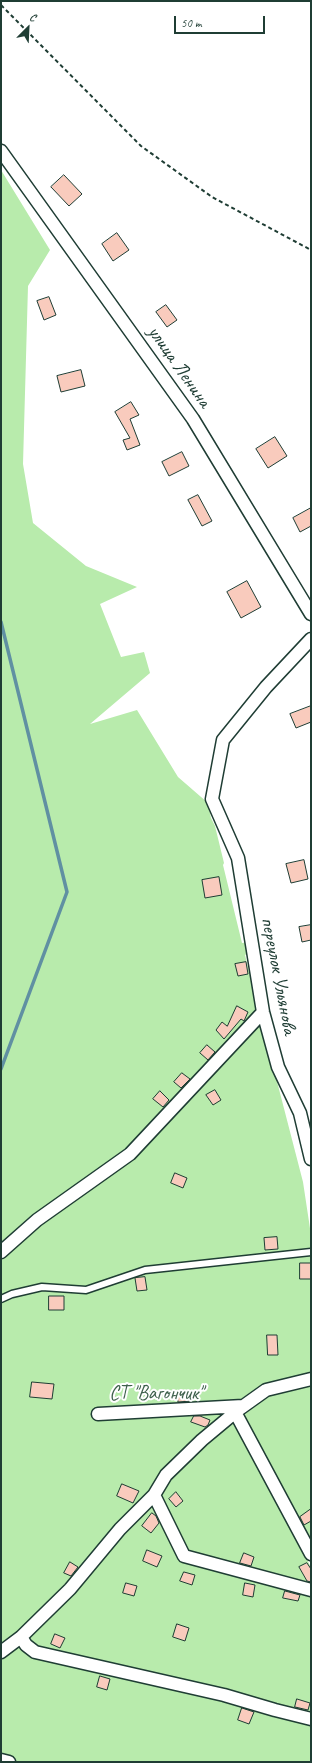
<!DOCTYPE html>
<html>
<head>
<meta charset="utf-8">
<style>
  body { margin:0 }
  #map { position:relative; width:312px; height:1763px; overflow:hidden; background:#fff; font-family:Caveat,sans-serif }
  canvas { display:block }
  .frame { position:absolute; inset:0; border:2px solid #1f3d34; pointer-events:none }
  .north { position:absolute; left:8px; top:8px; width:40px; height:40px; -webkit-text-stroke:3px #fff; paint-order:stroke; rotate:24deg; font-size:11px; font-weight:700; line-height:16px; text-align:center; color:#1f3d34 }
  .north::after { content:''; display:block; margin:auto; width:14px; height:18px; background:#1f3d34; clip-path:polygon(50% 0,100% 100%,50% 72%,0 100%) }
  .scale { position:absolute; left:174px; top:16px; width:91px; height:18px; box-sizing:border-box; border:2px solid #1f3d34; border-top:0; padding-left:5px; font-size:12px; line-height:14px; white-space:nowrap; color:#1f3d34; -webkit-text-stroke:3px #fff; paint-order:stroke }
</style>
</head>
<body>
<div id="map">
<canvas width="312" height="1763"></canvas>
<div class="frame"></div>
<div class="north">С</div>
<div class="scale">50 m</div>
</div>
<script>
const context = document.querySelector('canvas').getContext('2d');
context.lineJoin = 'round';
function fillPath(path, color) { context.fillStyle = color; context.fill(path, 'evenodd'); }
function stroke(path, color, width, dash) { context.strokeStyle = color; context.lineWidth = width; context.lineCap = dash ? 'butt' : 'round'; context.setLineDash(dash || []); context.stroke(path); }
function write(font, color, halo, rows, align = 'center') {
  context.font = font + ' Caveat,sans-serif'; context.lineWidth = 4; context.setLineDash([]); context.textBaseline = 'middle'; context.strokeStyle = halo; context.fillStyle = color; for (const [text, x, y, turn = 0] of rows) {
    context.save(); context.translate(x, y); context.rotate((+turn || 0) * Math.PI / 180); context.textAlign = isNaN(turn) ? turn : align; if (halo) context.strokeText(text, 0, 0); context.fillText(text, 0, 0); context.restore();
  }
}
const green = new Path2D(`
  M 1,170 L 50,250 L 28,286 L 23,464 L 33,523 L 86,566 L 137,587 L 100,604 L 121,657 L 144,652 L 150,673 L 90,724 L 137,710 L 178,777 L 208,803 L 211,818 L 215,826 L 224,863 L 223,865 L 242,943 L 248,942 L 249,953 L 245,955 L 251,979 L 255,979 L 257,1004 L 303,1182 L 311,1235 L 311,1554 L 306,1557 L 311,1568 L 311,1762 L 1,1762 Z`);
const stream = new Path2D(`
  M 1,622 L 67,892 L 1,1069`);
const building = new Path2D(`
  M 64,175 L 82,194 L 69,206 L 51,187 Z
  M 117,233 L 129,250 L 113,261 L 102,244 Z
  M 49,297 L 56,315 L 44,320 L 37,301 Z
  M 166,305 L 177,320 L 167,327 L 156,312 Z
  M 81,370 L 85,386 L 61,392 L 57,376 Z
  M 131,402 L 139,415 L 130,419 L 140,445 L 127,450 L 123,440 L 130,438 L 115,412 Z
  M 275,437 L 287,456 L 268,468 L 256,449 Z
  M 182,452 L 189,466 L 169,476 L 162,462 Z
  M 198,495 L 212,521 L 202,526 L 188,500 Z
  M 311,508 L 311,526 L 300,532 L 293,518 Z
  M 247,581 L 261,607 L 241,618 L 227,592 Z
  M 311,706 L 311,722 L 296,728 L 290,714 Z
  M 304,860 L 308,879 L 291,883 L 286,864 Z
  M 219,877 L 222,895 L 205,898 L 202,880 Z
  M 311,925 L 311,940 L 302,942 L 299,927 Z
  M 246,962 L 248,974 L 238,976 L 235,964 Z
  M 237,1006 L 248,1012 L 244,1021 L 241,1019 L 224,1039 L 216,1030 L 222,1022 L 227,1026 Z
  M 207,1045 L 215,1052 L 208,1060 L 200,1053 Z
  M 182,1073 L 190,1079 L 181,1088 L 174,1082 Z
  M 215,1090 L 221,1100 L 213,1105 L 206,1095 Z
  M 160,1091 L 169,1100 L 163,1107 L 153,1099 Z
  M 175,1173 L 187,1178 L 183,1188 L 171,1183 Z
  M 277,1237 L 278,1249 L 265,1250 L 264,1238 Z
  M 300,1263 L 311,1263 L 311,1279 L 300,1279 Z
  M 145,1277 L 147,1290 L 137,1291 L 135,1278 Z
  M 49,1296 L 64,1296 L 64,1310 L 49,1310 Z
  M 267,1335 L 277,1335 L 278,1355 L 268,1355 Z
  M 32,1382 L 54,1384 L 52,1399 L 30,1397 Z
  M 191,1394 L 191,1401 L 178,1402 L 177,1395 Z
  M 194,1416 L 200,1416 L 210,1420 L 208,1425 L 205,1427 L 191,1422 Z
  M 122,1484 L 139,1491 L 133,1503 L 117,1496 Z
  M 176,1492 L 183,1501 L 176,1507 L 169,1499 Z
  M 311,1509 L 311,1521 L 304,1525 L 300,1517 Z
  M 152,1513 L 156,1516 L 159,1523 L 151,1533 L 142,1526 Z
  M 147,1550 L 162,1556 L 157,1567 L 143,1561 Z
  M 244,1553 L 254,1557 L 251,1566 L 240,1563 Z
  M 70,1562 L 78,1567 L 71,1576 L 64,1573 Z
  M 307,1563 L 311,1569 L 311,1582 L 307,1581 L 299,1567 Z
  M 184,1572 L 195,1575 L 192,1585 L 180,1581 Z
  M 126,1583 L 137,1586 L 134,1596 L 123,1593 Z
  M 245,1583 L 255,1585 L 253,1597 L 243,1595 Z
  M 285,1591 L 300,1595 L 298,1601 L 283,1598 Z
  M 177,1624 L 189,1628 L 185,1641 L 173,1637 Z
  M 55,1634 L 65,1638 L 60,1648 L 51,1644 Z
  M 100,1676 L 110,1679 L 107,1690 L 97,1687 Z
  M 297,1699 L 310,1703 L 308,1710 L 295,1707 Z
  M 242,1708 L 254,1712 L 249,1724 L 238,1720 Z`);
const path = new Path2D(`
  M 1,5 L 141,146 L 212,197 L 311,250`);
const lane = new Path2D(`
  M 1,1299 L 12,1294 L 42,1287 L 86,1290 L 145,1270 L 311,1252`);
const street = new Path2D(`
  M 1,151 L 193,419 L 311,614
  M 311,639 L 266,687 L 223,740 L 212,799 L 238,858 L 263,1012 L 278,1067 L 300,1113 L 311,1159
  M 1,1252 L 37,1220 L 130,1154 L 263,1012
  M 235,1412 L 311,1554
  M 98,1414 L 243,1406
  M 154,1495 L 184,1556 L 311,1590
  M 21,1637 L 26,1645 L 35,1652 L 224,1695 L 275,1710 L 311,1719
  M 1,1652 L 21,1637 L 70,1589 L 120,1529 L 154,1495 L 166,1475 L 202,1440 L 238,1410 L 266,1390 L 311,1379
  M 1,1760 L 9,1762`);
const streetNames = [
  ["улица Ленина",179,367,55],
  ["переулок Ульянова",278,976,79]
];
const parkNames = [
  ["СТ \"Вагончик\"",156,1394]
];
fillPath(green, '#b8ebac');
stroke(stream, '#6090a2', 3.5);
fillPath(building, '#f9cbbd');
stroke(building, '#1f3d34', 1);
stroke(lane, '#1f3d34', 9);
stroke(street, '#1f3d34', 15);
stroke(path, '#1f3d34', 2, [4, 3]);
stroke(lane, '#fff', 6);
stroke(street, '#fff', 12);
write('20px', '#1f3d34', '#fff', streetNames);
write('20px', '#3e604c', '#fff', parkNames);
</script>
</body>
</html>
